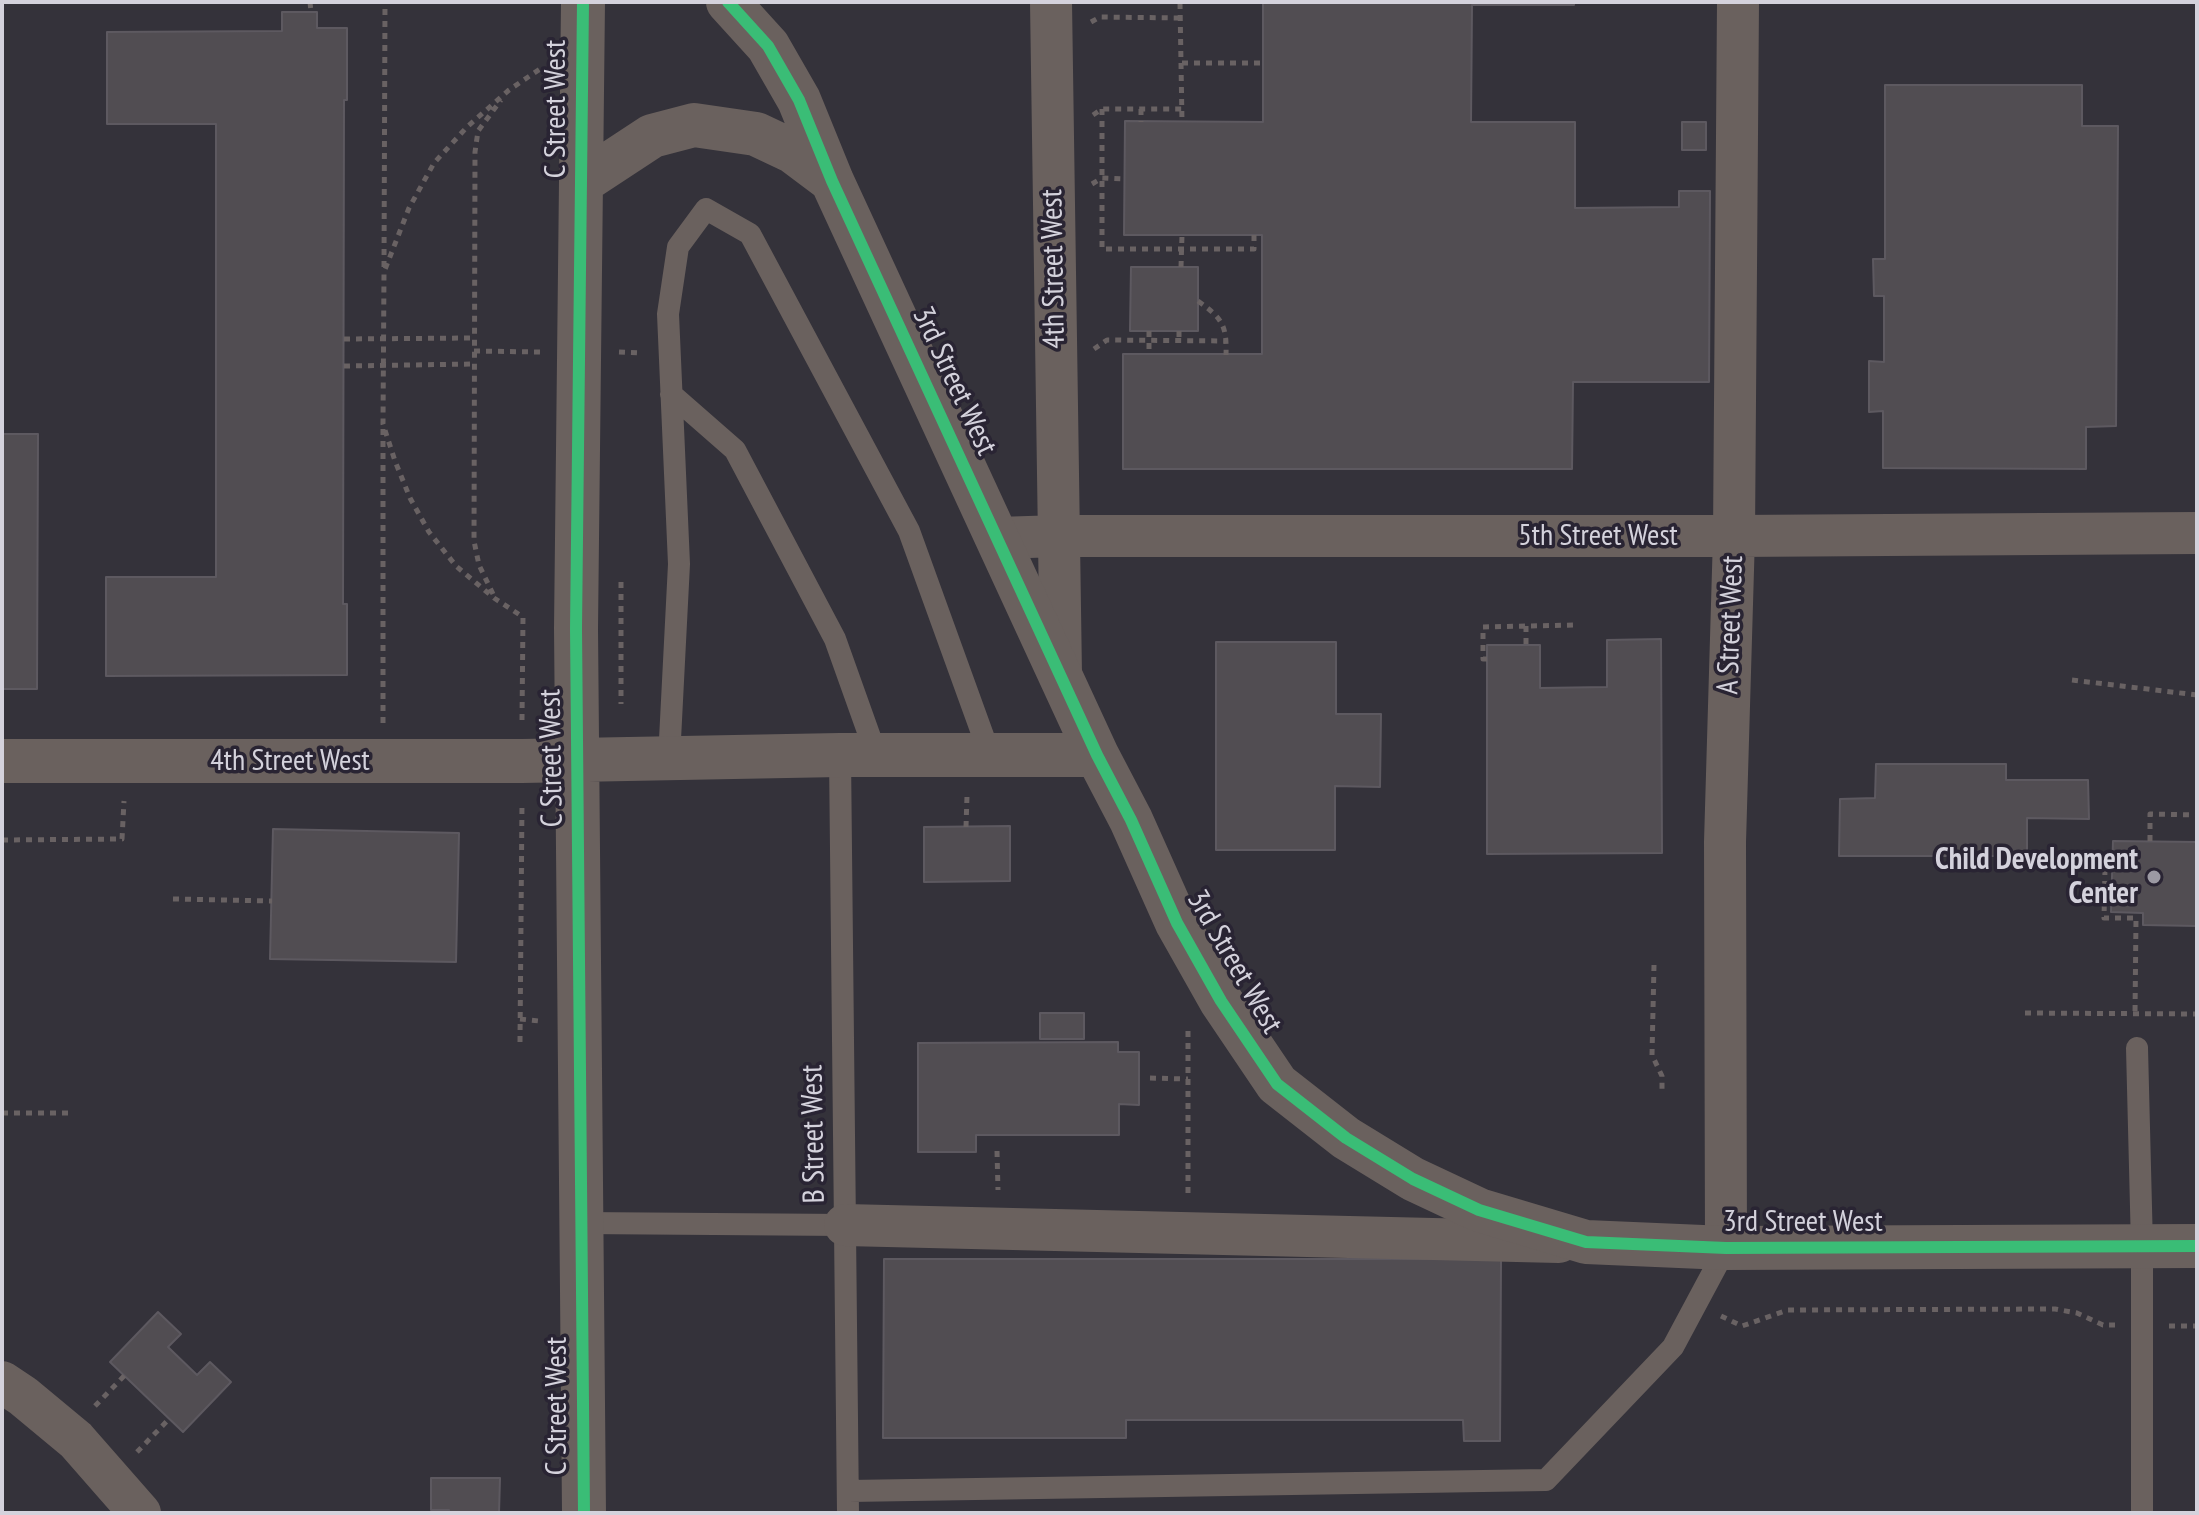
<!DOCTYPE html>
<html>
<head>
<meta charset="utf-8">
<style>
  body { margin:0 }
  #map { position:relative; width:2199px; height:1515px; overflow:hidden; background:#34323a; font-family:"PT Sans Narrow",sans-serif }
  canvas { display:block }
  .frame { position:absolute; inset:0; border:4px solid #d4d2dc; pointer-events:none }
</style>
</head>
<body>
<div id="map">
<canvas width="2199" height="1515"></canvas>
<div class="frame"></div>
</div>
<script>
const context = document.querySelector('canvas').getContext('2d');
context.lineJoin = 'round';
function fillPath(path, color) { context.fillStyle = color; context.fill(path, 'evenodd'); }
function stroke(path, color, width, dash) { context.strokeStyle = color; context.lineWidth = width; context.lineCap = dash ? 'butt' : 'round'; context.setLineDash(dash || []); context.stroke(path); }
function write(font, color, halo, rows, align = 'center') {
  context.font = font + ' "PT Sans Narrow",sans-serif'; context.lineWidth = 7; context.setLineDash([]); context.textBaseline = 'middle'; context.strokeStyle = halo; context.fillStyle = color; for (const [text, x, y, turn = 0] of rows) {
    context.save(); context.translate(x, y); context.rotate((+turn || 0) * Math.PI / 180); context.textAlign = isNaN(turn) ? turn : align; if (halo) context.strokeText(text, 0, 0); context.fillText(text, 0, 0); context.restore();
  }
}
const building = new Path2D(`
  M 1574,2 L 1574,5 L 1472,5 L 1471,122 L 1575,122 L 1575,208 L 1679,207 L 1679,191 L 1710,191 L 1709,382 L 1573,382 L 1572,469 L 1123,469 L 1123,354 L 1262,354 L 1262,235 L 1124,235 L 1125,121 L 1263,122 L 1263,3 L 1125,2 Z
  M 282,12 L 317,12 L 317,28 L 347,28 L 347,100 L 344,100 L 343,604 L 347,604 L 347,675 L 106,676 L 106,577 L 216,577 L 216,124 L 107,124 L 107,32 L 282,31 Z
  M 1885,85 L 2082,85 L 2082,126 L 2118,126 L 2116,426 L 2086,427 L 2086,469 L 1883,468 L 1883,411 L 1869,412 L 1869,361 L 1884,362 L 1884,296 L 1874,296 L 1873,259 L 1885,259 Z
  M 1682,122 L 1706,122 L 1706,150 L 1682,150 Z
  M 1131,267 L 1198,267 L 1198,331 L 1130,331 Z
  M 2,434 L 38,434 L 37,689 L 2,689 Z
  M 1661,639 L 1662,853 L 1487,854 L 1487,645 L 1540,645 L 1540,688 L 1607,687 L 1607,640 Z
  M 1216,642 L 1336,642 L 1336,714 L 1381,714 L 1380,787 L 1335,786 L 1335,850 L 1216,850 Z
  M 1876,764 L 2006,764 L 2006,780 L 2088,780 L 2089,819 L 2027,818 L 2027,856 L 1839,856 L 1840,799 L 1875,798 Z
  M 1010,826 L 1010,881 L 924,882 L 924,827 Z
  M 273,829 L 459,833 L 456,962 L 270,959 Z
  M 2113,841 L 2197,842 L 2197,926 L 2143,925 L 2143,913 L 2111,912 Z
  M 1040,1013 L 1084,1013 L 1084,1039 L 1040,1039 Z
  M 1118,1042 L 1118,1052 L 1139,1052 L 1139,1105 L 1119,1104 L 1119,1135 L 976,1135 L 976,1152 L 918,1152 L 918,1043 Z
  M 884,1259 L 1501,1259 L 1500,1441 L 1464,1441 L 1463,1420 L 1126,1420 L 1126,1438 L 883,1438 Z
  M 158,1312 L 181,1334 L 168,1347 L 197,1375 L 210,1362 L 231,1382 L 183,1432 L 110,1362 Z
  M 431,1478 L 500,1478 L 499,1513 L 449,1513 L 449,1510 L 431,1510 Z`);
const path = new Path2D(`
  M 310,2 L 311,12
  M 1180,3 L 1182,122
  M 1091,22 L 1100,17 L 1181,18
  M 1182,63 L 1263,63
  M 1102,109 L 1102,249 L 1254,249 L 1254,235
  M 1141,109 L 1141,122
  M 1093,115 L 1102,109 L 1182,109
  M 1092,184 L 1102,178 L 1125,179
  M 384,267 L 385,2
  M 1181,267 L 1182,235
  M 1198,301 C 1222,318 1227,325 1226,355
  M 1149,331 L 1149,354
  M 1179,331 L 1179,341
  M 344,339 L 474,338
  M 1094,349 L 1107,340 L 1227,341
  M 474,351 L 541,352
  M 619,352 L 641,353
  M 344,366 L 474,364
  M 621,582 L 621,704
  M 493,594 L 479,565 L 474,541 L 475,152 L 478,131 L 501,100
  M 1526,644 L 1526,626
  M 1487,659 L 1483,659 L 1483,627 L 1574,625
  M 2072,680 L 2197,695
  M 522,720 L 523,617 L 494,598 L 456,566 L 429,532 L 410,498 L 395,461 L 383,424 L 384,272 L 409,208 L 434,163 L 467,127 L 509,90 L 543,67
  M 383,723 L 383,429
  M 966,827 L 967,796
  M 2,840 L 122,839 L 124,801
  M 2150,841 L 2150,814 L 2197,815
  M 2105,869 L 2104,918 L 2136,918 L 2135,1014
  M 173,899 L 272,901
  M 1654,965 L 1652,1055 L 1662,1076 L 1662,1089
  M 2025,1013 L 2197,1014
  M 520,1019 L 539,1021
  M 520,1042 L 522,802
  M 1150,1078 L 1188,1079
  M 2,1113 L 70,1113
  M 997,1151 L 998,1190
  M 1188,1193 L 1188,1027
  M 1721,1316 L 1742,1326 L 1788,1310 L 2055,1309 L 2077,1313 L 2103,1325 L 2115,1325
  M 2169,1326 L 2197,1326
  M 95,1406 L 125,1375
  M 137,1452 L 170,1418`);
const service = new Path2D(`
  M 671,394 L 735,450 L 835,639 L 876,754
  M 840,755 L 848,1513
  M 669,759 L 679,564 L 668,314 L 678,247 L 706,209 L 750,234 L 909,531 L 990,755
  M 2137,1048 L 2142,1247 L 2142,1513
  M 582,1223 L 845,1225
  M 849,1491 L 1546,1480 L 1673,1347 L 1726,1248`);
const minor = new Path2D(`
  M 1051,2 L 1061,675
  M 998,538 L 1059,536 L 1734,536 L 2197,533
  M 845,1225 L 1559,1242
  M 1726,1248 L 1725,842 L 1734,536 L 1738,2
  M 2,1382 L 23,1396 L 76,1440 L 140,1513`);
const tertiary = new Path2D(`
  M 583,2 L 576,628 L 584,1513
  M 728,2 L 768,46 L 799,100 L 832,181 L 1097,755 L 1131,820 L 1177,923 L 1221,1001 L 1277,1084 L 1346,1138 L 1413,1179 L 1479,1210 L 1586,1242 L 1726,1248 L 2197,1246
  M 582,182 L 652,136 L 694,125 L 756,134 L 792,151 L 832,181
  M 2,761 L 522,761 L 840,755 L 1097,755`);
const cycleway = new Path2D(`
  M 583,2 L 576,628 L 584,1513
  M 728,2 L 768,46 L 799,100 L 832,181 L 1097,755 L 1131,820 L 1177,923 L 1221,1001 L 1277,1084 L 1346,1138 L 1413,1179 L 1479,1210 L 1586,1242 L 1726,1248 L 2197,1246`);
const markers = [
  [2154,877,8,"#9c9aa3"]
];
const streetNames = [
  ["C Street West",556,109,-90],
  ["4th Street West",1054,269,-91],
  ["3rd Street West",954,381,65],
  ["5th Street West",1598,536],
  ["A Street West",1731,625,-88],
  ["C Street West",552,758,-91],
  ["4th Street West",290,761],
  ["3rd Street West",1234,962,60],
  ["B Street West",814,1134,-91],
  ["3rd Street West",1803,1222],
  ["C Street West",557,1406,-90]
];
const poiNames = [
  ["Child Development",2138,860],
  ["Center",2138,894]
];
fillPath(building, '#514d52');
stroke(building, '#5d5960', 2);
stroke(path, '#696263', 5, [6, 6]);
stroke(service, '#6a615e', 22);
stroke(minor, '#6a615e', 42);
stroke(tertiary, '#6a615e', 44);
stroke(cycleway, '#3abd76', 12);
for (const [x, y, r, color] of markers) { const dot = new Path2D(); dot.arc(x, y, r, 0, 2 * Math.PI); context.fillStyle = color; context.fill(dot); stroke(dot, '#292433', 3); }
write('30px', '#d4d2dc', '#292433', streetNames);
write('bold 30px', '#d4d2dc', '#292433', poiNames, 'right');
</script>
</body>
</html>
